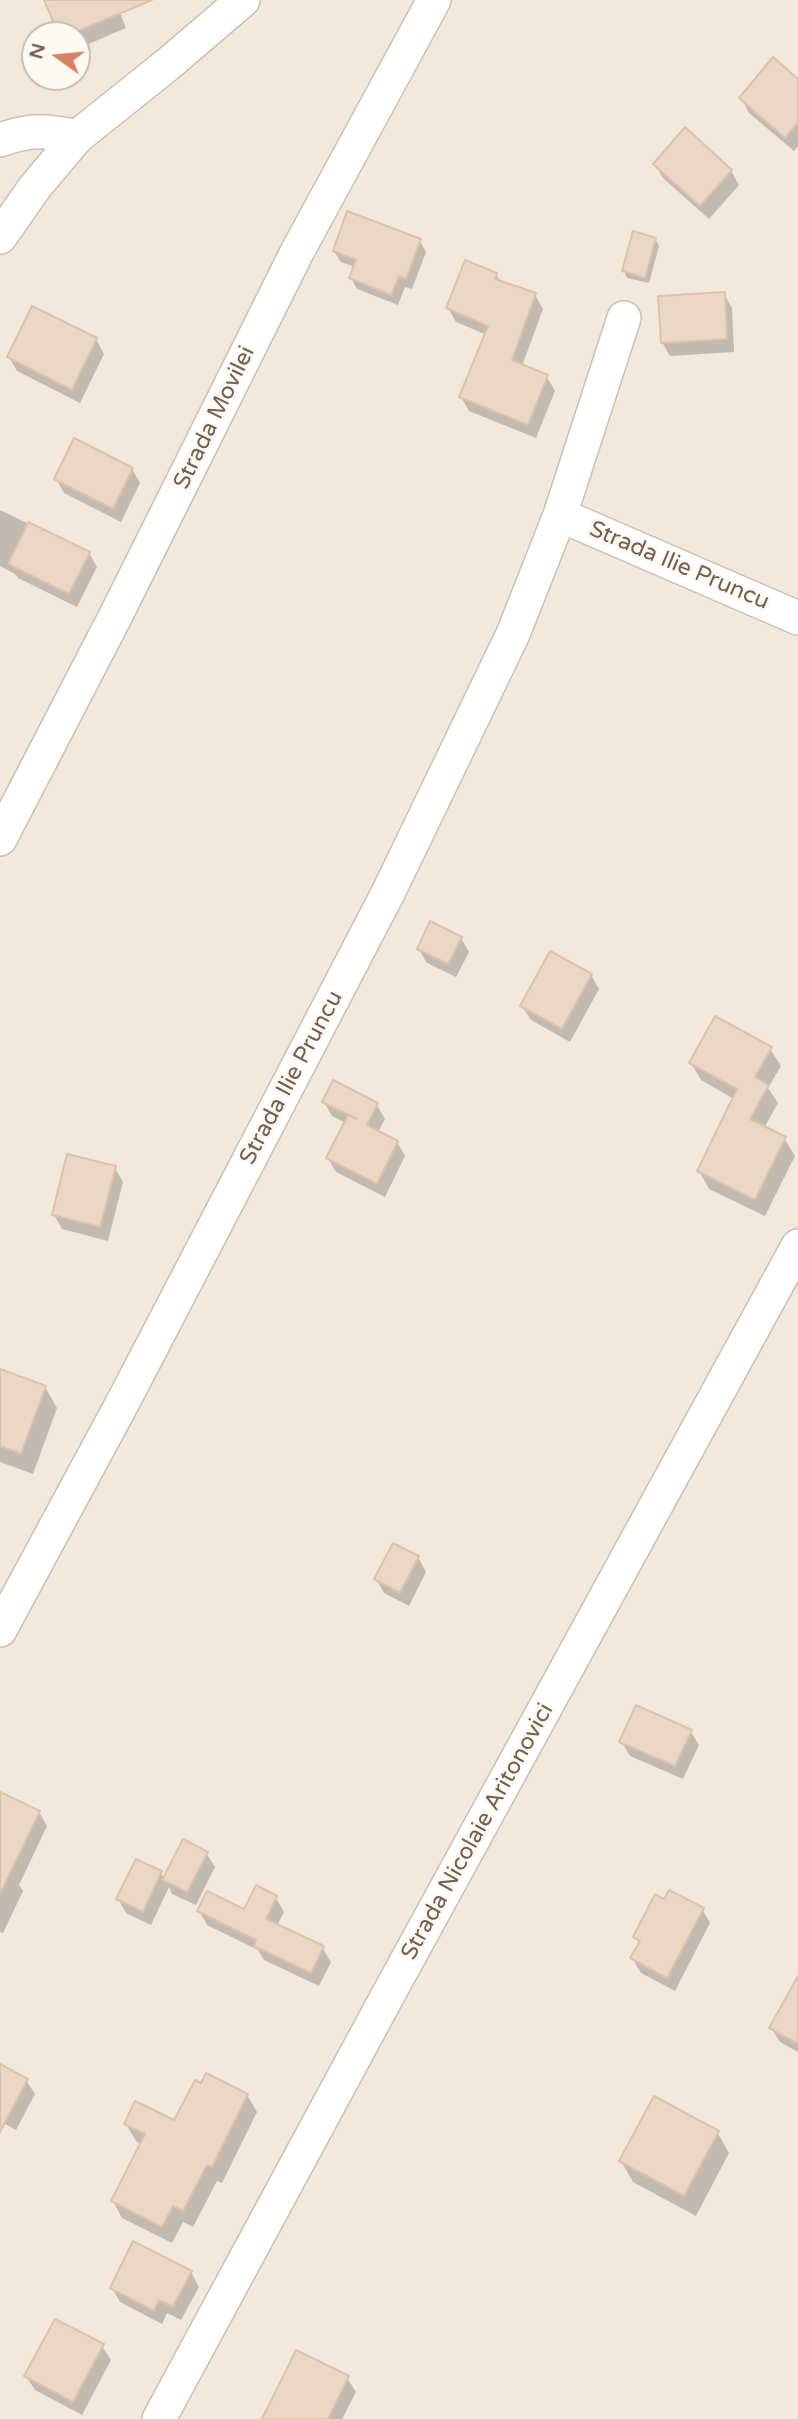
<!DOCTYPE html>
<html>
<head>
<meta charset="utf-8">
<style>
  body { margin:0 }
  #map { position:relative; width:798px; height:2419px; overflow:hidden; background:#fbf6ed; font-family:"Varela Round",sans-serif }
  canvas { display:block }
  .north { position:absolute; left:21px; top:21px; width:70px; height:70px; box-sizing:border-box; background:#fdfaf3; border:2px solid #c6bcb3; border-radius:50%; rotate:285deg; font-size:19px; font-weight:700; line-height:28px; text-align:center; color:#746052 }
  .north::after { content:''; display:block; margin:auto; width:24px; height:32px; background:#d58362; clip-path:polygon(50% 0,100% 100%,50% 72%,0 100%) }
</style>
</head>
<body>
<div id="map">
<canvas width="798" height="2419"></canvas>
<div class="north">N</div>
</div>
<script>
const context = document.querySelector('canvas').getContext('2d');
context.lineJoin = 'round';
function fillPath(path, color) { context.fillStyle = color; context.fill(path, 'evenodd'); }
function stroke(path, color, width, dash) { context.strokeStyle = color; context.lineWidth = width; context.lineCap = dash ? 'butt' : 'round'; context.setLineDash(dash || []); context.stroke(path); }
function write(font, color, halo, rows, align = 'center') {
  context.font = font + ' "Varela Round",sans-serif'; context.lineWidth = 6; context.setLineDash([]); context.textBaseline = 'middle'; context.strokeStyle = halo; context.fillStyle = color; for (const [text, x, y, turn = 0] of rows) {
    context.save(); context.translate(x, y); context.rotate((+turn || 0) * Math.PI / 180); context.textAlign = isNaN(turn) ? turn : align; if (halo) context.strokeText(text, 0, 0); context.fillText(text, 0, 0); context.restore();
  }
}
const residential = new Path2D(`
  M 0,0 L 798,0 L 798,2419 L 0,2419 ZM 35,35 L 77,35 L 77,77 L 35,77 Z`);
const shadow = new Path2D(`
  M 46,0 L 115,0 L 126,28 L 77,49 L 77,35 L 61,35 Z
  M 798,81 L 798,146 L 794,151 L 749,113 L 741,98 Z
  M 655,164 L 731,171 L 739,185 L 709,219 L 663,178 Z
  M 655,239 L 659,246 L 649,283 L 627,278 L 624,271 Z
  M 420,241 L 426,252 L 412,289 L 405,287 L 398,305 L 357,289 L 351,278 L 355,267 L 341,262 L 334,251 Z
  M 496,274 L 501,283 L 535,295 L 543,309 L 522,366 L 547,377 L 555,391 L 536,438 L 469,411 L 461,397 L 487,335 L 456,322 L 448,308 Z
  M 724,294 L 732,308 L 734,352 L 670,356 L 662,342 Z
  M 96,339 L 104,354 L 80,403 L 17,371 L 9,357 Z
  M 132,469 L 140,483 L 121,522 L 64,493 L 56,479 Z
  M 0,510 L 89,553 L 97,567 L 77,607 L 18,578 L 15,574 L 0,566 Z
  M 461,938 L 469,952 L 456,977 L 427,963 L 418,948 Z
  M 591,975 L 599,989 L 570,1042 L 531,1020 L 522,1006 Z
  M 770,1049 L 781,1066 L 768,1088 L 778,1103 L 764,1128 L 784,1138 L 795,1156 L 765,1216 L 709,1189 L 699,1171 L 734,1099 L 701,1080 L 691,1063 Z
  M 324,1102 L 377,1105 L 385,1119 L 378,1132 L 397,1142 L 405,1156 L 385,1197 L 336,1172 L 328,1158 L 346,1123 L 332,1116 Z
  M 115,1168 L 123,1182 L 108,1241 L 62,1229 L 54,1215 Z
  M 0,1371 L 45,1387 L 57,1408 L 33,1474 L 0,1462 Z
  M 418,1557 L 426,1572 L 409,1606 L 384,1593 L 376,1579 Z
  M 690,1731 L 699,1745 L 683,1779 L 630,1756 L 621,1741 Z
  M 0,1794 L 39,1812 L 47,1826 L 19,1885 L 23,1891 L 3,1933 L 0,1932 Z
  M 206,1853 L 215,1867 L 196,1905 L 172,1894 L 169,1887 L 151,1925 L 126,1913 L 118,1899 L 161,1873 L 164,1879 Z
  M 256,1888 L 276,1898 L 284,1912 L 277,1926 L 322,1947 L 331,1962 L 319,1986 L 264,1960 L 258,1950 L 207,1925 L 199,1910 L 245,1911 Z
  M 665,1902 L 702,1909 L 710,1923 L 675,1991 L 641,1973 L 632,1958 L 640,1945 L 635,1937 Z
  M 798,1980 L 798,2052 L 780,2042 L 771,2028 Z
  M 0,2066 L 26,2080 L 35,2094 L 16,2130 L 0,2121 Z
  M 202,2085 L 247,2095 L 257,2112 L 222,2183 L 217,2181 L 193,2227 L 183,2222 L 172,2243 L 122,2218 L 113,2201 L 142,2144 L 136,2141 L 126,2124 L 175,2122 Z
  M 717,2132 L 729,2153 L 696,2216 L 633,2182 L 621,2161 Z
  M 191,2272 L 199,2287 L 181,2320 L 167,2313 L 162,2324 L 120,2302 L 112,2288 Z
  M 102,2346 L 111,2360 L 82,2415 L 35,2390 L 26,2376 Z
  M 347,2378 L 356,2392 L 342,2419 L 261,2419 L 265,2410 L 268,2412 Z`);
const building = new Path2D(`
  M 44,0 L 152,0 L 69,35 L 59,35 Z
  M 773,57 L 798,79 L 798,123 L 785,138 L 739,98 Z
  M 685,127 L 732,170 L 700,206 L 653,164 Z
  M 347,211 L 421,239 L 406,279 L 399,276 L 391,295 L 349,278 L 356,260 L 333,251 Z
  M 633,231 L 656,238 L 645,278 L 622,271 Z
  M 465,260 L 497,273 L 495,279 L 536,293 L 512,360 L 548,375 L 528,425 L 459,397 L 488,326 L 446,308 Z
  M 725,292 L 727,339 L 661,343 L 658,296 Z
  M 32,306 L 97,338 L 72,390 L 7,357 Z
  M 74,438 L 133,468 L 113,509 L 54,479 Z
  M 28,522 L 90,552 L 69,594 L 8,564 Z
  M 430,921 L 462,937 L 448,964 L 417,949 Z
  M 550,951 L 592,974 L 562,1029 L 520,1006 Z
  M 715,1016 L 772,1047 L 755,1077 L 769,1085 L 750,1119 L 786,1137 L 755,1200 L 697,1171 L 737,1089 L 689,1063 Z
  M 333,1080 L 378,1103 L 367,1125 L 398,1141 L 377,1184 L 326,1158 L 348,1115 L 357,1119 L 322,1102 Z
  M 67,1154 L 116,1166 L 100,1227 L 52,1215 Z
  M 0,1369 L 46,1386 L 21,1454 L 0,1446 Z
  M 393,1543 L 419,1556 L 400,1593 L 374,1579 Z
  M 636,1705 L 692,1730 L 675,1766 L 619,1742 Z
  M 0,1792 L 40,1811 L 0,1894 Z
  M 183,1839 L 208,1852 L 187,1892 L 162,1880 Z
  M 136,1859 L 162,1871 L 143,1912 L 116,1899 Z
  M 256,1885 L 277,1896 L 266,1919 L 324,1946 L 311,1973 L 254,1946 L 256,1940 L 197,1911 L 207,1891 L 244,1909 Z
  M 669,1890 L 704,1908 L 667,1978 L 630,1958 L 640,1941 L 633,1937 L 655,1894 L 664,1899 Z
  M 798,1976 L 798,2044 L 769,2028 Z
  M 0,2064 L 28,2079 L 0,2132 Z
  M 206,2073 L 248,2094 L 212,2167 L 207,2165 L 183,2211 L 173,2206 L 162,2227 L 111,2201 L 145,2134 L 124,2124 L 135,2101 L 174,2120 L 195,2080 L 201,2083 Z
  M 654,2096 L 719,2131 L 684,2196 L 619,2161 Z
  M 133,2241 L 192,2271 L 173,2307 L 159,2300 L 154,2311 L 110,2288 Z
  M 55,2319 L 104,2344 L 73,2402 L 24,2376 Z
  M 296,2350 L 349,2376 L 328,2419 L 262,2419 Z`);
const minor = new Path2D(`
  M 0,140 C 30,129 47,130 77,137
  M 0,237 L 35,187 L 77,137 L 167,65 L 243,0
  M 560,515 L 798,618
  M 0,839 L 115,617 L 297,252 L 434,0
  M 0,1630 L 124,1400 L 389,891 L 513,634 L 560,515 L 624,318
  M 159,2419 L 388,1995 L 798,1246`);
const streetNames = [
  ["Strada Movilei",215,418,-64],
  ["Strada Ilie Pruncu",679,566,23],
  ["Strada Ilie Pruncu",292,1078,-62],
  ["Strada Nicolaie Aritonovici",478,1832,-61]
];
fillPath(residential, '#f2e9dc');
fillPath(shadow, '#0003');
fillPath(building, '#ebd7c6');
stroke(building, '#dec1aa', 2);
stroke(minor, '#ccbfb3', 36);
stroke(minor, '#fff', 33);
write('23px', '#746052', '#fdfaf3', streetNames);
</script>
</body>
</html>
